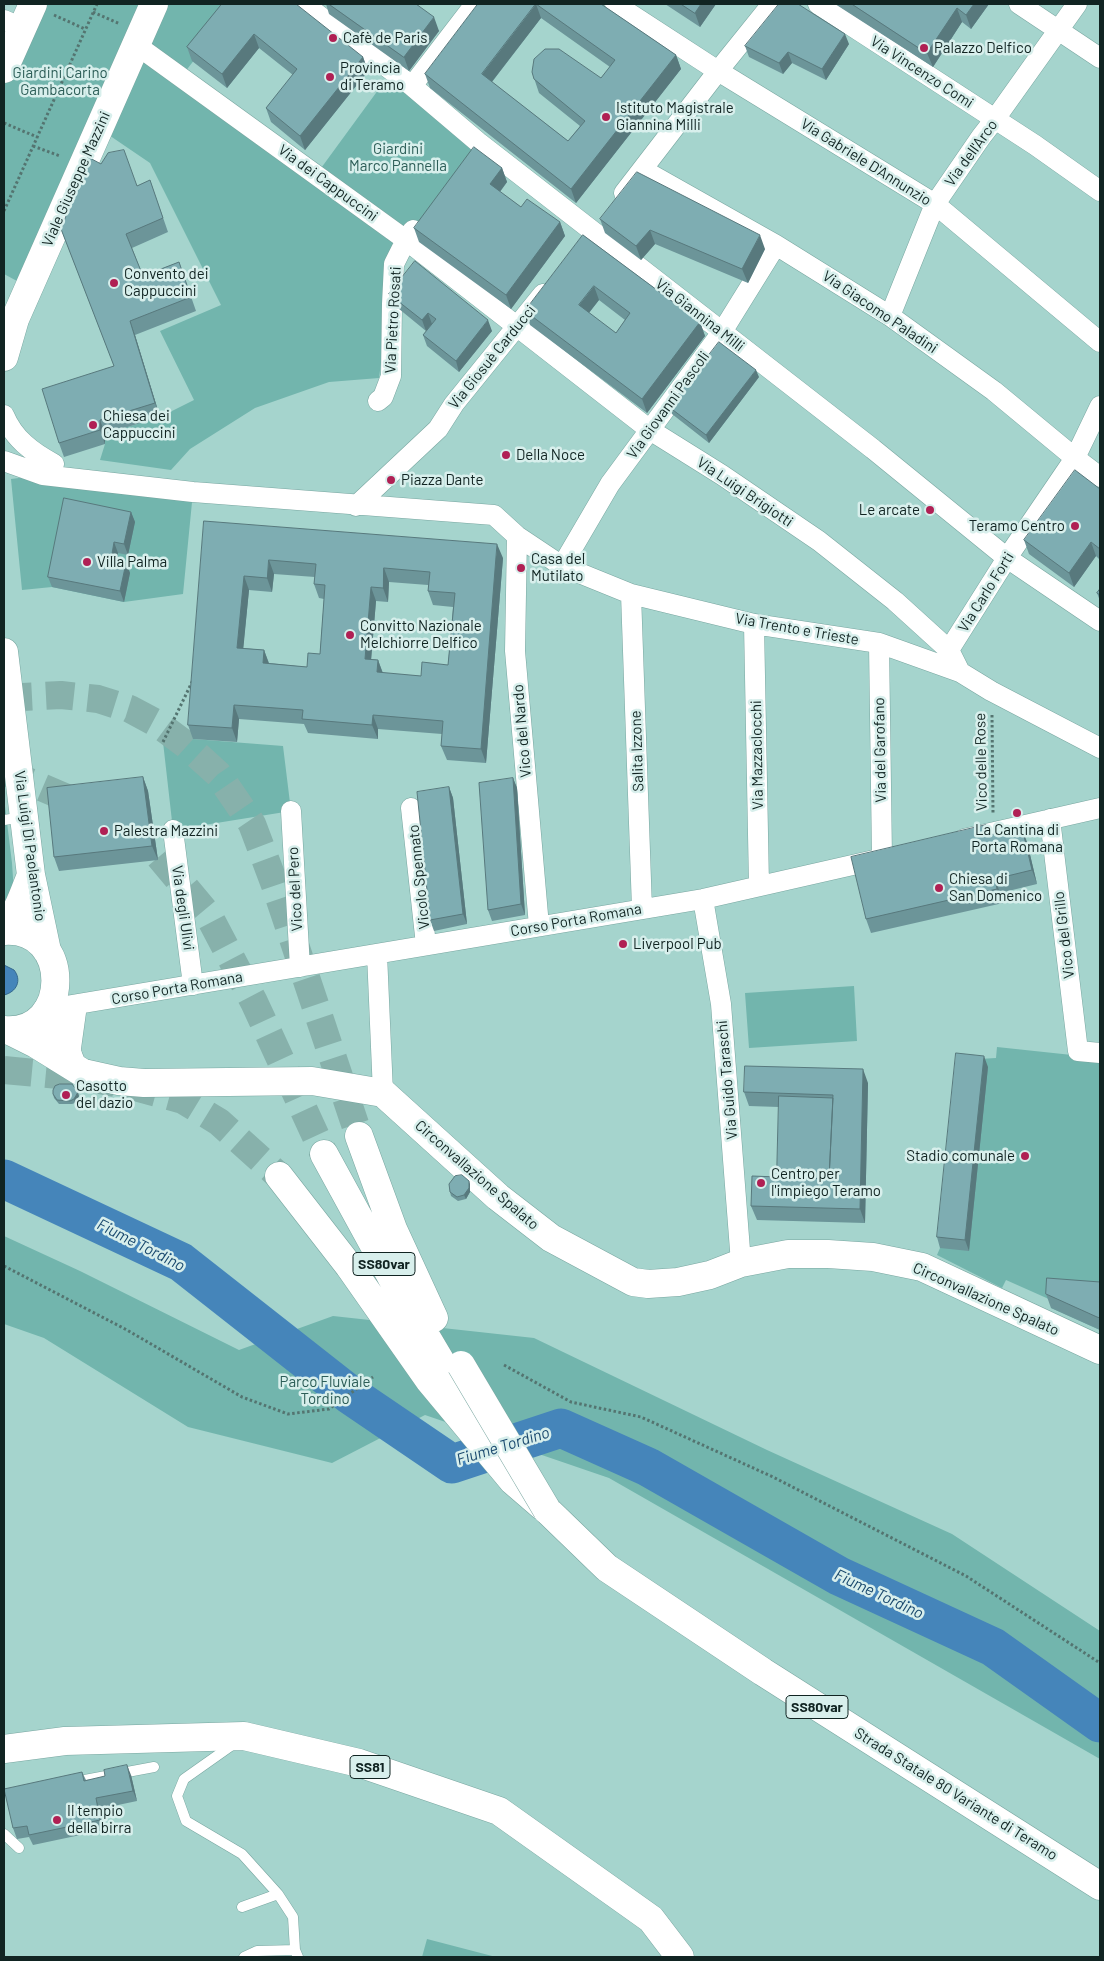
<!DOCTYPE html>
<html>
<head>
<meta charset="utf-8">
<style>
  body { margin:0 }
  #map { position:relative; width:1104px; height:1961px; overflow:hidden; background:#a5d4cd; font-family:Barlow,sans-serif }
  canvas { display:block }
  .frame { position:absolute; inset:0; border:5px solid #112422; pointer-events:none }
</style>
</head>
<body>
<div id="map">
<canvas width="1104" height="1961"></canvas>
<div class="frame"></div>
</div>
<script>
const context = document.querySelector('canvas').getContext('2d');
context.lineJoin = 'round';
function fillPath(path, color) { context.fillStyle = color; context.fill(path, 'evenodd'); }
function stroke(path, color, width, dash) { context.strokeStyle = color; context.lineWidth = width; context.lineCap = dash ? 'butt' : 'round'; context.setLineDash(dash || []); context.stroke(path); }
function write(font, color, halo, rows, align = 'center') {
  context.font = font + ' Barlow,sans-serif'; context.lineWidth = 5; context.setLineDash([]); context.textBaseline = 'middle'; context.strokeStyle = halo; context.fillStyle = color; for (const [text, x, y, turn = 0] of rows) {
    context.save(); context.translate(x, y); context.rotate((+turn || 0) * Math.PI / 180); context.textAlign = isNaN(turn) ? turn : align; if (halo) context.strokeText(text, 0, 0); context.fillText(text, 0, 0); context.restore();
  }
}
const green = new Path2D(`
  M 34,4 L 238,4 L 181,77 L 316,175 L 392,71 L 478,142 L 394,264 L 379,378 L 329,382 L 255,408 L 190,449 L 171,470 L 100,460 L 105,444 L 105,434 L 160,417 L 194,400 L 160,331 L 221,305 L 150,163 L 100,129 L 28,287 L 4,274 L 4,69 Z
  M 43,475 L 193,492 L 183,594 L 124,602 L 52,587 L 22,590 L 11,479 Z
  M 193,739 L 283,746 L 291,811 L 173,830 L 163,742 Z
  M 4,798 L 12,863 L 14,893 L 4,912 Z
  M 854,986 L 857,1041 L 749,1048 L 745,993 Z
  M 997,1047 L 1100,1058 L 1100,1330 L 1051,1308 L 1051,1300 L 1006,1280 L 1002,1288 L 937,1255 L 940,1248 L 962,1060 L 996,1058 Z
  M 4,1236 L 80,1271 L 239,1350 L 333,1316 L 534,1338 L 767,1450 L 952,1534 L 1100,1631 L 1100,1759 L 609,1478 L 425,1415 L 332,1463 L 188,1427 L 44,1338 L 4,1324 Z
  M 427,1939 L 496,1957 L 422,1957 Z`);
const water = new Path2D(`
  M 4,965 L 14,970 C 22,980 17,992 4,995 Z`);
const river = new Path2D(`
  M 4,1179 L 181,1262 L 349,1394 L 452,1464 L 561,1428 L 648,1467 L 839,1576 L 993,1647 L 1100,1723`);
const highwayTunnel = new Path2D(`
  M 4,698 L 61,695 L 98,699 L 130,709 L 158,724 L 185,744 L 218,774 L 252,824 L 275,885 L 359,1136
  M 4,771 L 81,804
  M 126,831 L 158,855 L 209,916 L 254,1002 L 324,1154
  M 4,1070 L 89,1078 L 135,1087 L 183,1100 L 219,1122 L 279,1176`);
const path = new Path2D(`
  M 93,12 L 120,24
  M 54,15 L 85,29
  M 4,123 L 37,137
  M 33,146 L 60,156
  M 4,211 L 97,4
  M 992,715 L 993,813
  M 163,742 L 193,680
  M 4,1266 L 127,1330 L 242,1397 L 288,1414 L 329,1409 L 373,1377
  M 504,1365 L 571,1402 L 641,1417 L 773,1477 L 966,1576 L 1100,1663`);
const lane = new Path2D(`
  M 4,820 L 24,817
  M 235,1743 L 184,1779 L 177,1796 L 186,1821 L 242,1854 L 278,1894 L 242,1907
  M 74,1782 L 154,1767
  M 4,1834 L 19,1848
  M 278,1894 L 293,1917 L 295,1950 L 298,1957
  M 244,1957 L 257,1951 L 295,1950`);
const street = new Path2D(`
  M 304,4 L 412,86 L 478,142 L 873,449 L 1007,558 L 1100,621
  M 615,4 L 718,71 L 935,204 L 1100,342
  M 818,4 L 1035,145 L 1100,191
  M 1019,4 L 1100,58
  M 4,20 L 22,28
  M 135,44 L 406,240 L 650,430 L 722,475 L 819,541 L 895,601 L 949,650 L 960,672
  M 412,86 L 475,4
  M 643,170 L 776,245 L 890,316 L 994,391 L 1075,458 L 1100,477
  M 624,193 L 718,71 L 772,4
  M 890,316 L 935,204 L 981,137 L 995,119 L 1077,4
  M 378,401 L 383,397 L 391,376 L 392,304 L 394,264 L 406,240 L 413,230
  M 4,415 C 14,439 32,452 54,464
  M 4,461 L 43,475 L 193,492 L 494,515 L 517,536 L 562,566 L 631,594 L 754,624 L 879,643 L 960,672 L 991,691 L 1100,748
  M 356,506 L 438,429 L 454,404 L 543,294
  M 517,536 L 515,651 L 539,926
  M 562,566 L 610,484 L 722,332 L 776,245
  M 631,594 L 642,909
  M 754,624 L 759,886
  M 879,643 L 882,858
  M 949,650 L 1007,558 L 1075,458 L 1100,406
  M 411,808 L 426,945
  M 291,811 L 300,967
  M 1050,819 L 1078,1051 L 1100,1053
  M 173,830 L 193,985
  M 964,839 L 1100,808
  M 703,899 L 721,1004 L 741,1263
  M 377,954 L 383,1093
  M 48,1009 L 703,899 L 879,859
  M 72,1060 L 71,1048 L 77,1005`);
const secondary = new Path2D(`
  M 48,1009 L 72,1065
  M 10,1031 L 36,1044 L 83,1073 L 119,1081 L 144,1083 L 312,1081 L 383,1093 L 498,1197 L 551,1238 L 633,1282 L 648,1284 L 678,1282 L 710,1275 L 741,1263 L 788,1254 L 828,1254 L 873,1257 L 922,1267 L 1100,1350`);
const primary = new Path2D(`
  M 4,69 L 33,4
  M 4,357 L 15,319 L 154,4
  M 4,652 L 31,875 L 47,951
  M 4,926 C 18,914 24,892 31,875
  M 4,931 C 73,926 72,1036 4,1030
  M 4,1749 L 65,1741 L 244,1736 L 359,1763 L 499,1811 L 651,1919 L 680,1957`);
const highway = new Path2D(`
  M 359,1136 L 393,1229 L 434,1318
  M 324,1154 L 399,1291 L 447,1372 L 488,1434
  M 279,1176 L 349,1266 L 429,1380 L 513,1481 L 542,1506
  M 532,1492 L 547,1510 L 607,1568 L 763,1672 L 1100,1886`);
const highwayBridge = new Path2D(`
  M 461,1365 L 547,1510`);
const wall = new Path2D(`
  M 222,4 L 363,57 L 368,71 L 305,150 L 271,122 L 266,108 L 293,75 L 259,48 L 227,88 L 192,61 L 187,47 Z
  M 326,4 L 419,4 L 418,5 L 439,31 L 409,71 L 329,14 Z
  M 478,4 L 601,4 L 676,55 L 681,69 L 576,203 L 430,88 L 425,74 ZM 541,18 L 610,67 L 601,78 L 532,72 L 539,93 L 580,126 L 568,141 L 492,82 Z
  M 665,4 L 716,4 L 700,27 Z
  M 835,4 L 989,4 L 971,29 L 962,22 L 933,67 Z
  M 849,44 L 826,80 L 792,63 L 783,74 L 749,57 L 745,46 Z
  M 502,168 L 507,182 L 500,192 L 521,207 L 560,222 L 565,236 L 511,309 L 419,242 L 414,228 Z
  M 150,180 L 168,232 L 132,248 L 143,276 L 179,262 L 196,311 L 135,335 L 160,417 L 105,434 L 105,444 L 64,457 L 59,443 L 114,366 L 61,229 L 137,186 Z
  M 600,219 L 765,249 L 748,283 L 655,244 L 641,260 L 605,233 Z
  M 583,235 L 700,322 L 705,336 L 647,413 L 530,325 L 525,311 ZM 599,300 L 625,320 L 616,333 L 589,313 Z
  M 389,294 L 492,331 L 459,372 L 427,346 L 423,335 L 432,324 L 426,331 L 393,304 Z
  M 759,377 L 709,443 L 672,414 L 669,407 Z
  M 1100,489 L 1100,560 L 1096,556 L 1074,587 L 1029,554 L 1024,540 Z
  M 131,512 L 135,522 L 128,555 L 118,553 L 117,561 L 126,563 L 130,573 L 124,602 L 52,587 L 48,577 Z
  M 204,521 L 503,558 L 486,763 L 447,760 L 441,746 L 442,734 L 378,729 L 378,739 L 308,733 L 304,724 L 239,719 L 237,742 L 193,739 L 188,725 ZM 274,574 L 315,577 L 314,584 L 319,598 L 324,599 L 320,654 L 307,667 L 269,663 L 264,650 L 243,648 L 249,590 L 272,592 ZM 389,582 L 428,585 L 428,591 L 433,605 L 453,607 L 448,665 L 421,676 L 383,673 L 378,660 L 371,659 L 376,601 L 388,602 Z
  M 1100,589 L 1100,601 L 1097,593 Z
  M 143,777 L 148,791 L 158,860 L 59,871 L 54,857 Z
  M 513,778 L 517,788 L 525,915 L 492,921 L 488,910 Z
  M 449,787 L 453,798 L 467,924 L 434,931 L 430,920 Z
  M 986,825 L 990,835 L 1027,842 L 1037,884 L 1000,893 L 1003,903 L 871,933 L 866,919 Z
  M 988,1067 L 969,1251 L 940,1248 L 937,1237 Z
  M 868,1083 L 865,1223 L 757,1220 L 751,1206 L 777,1177 L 779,1107 L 749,1106 L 744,1092 Z
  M 53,1094 L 79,1096 L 75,1103 L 72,1104 L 59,1104 L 54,1098 Z
  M 470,1184 L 470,1192 L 466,1199 L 458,1201 L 451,1196 L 450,1192 Z
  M 1100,1282 L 1100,1330 L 1051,1308 L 1046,1294 Z
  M 82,1772 L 86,1780 L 131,1775 L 137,1801 L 99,1809 L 104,1830 L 33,1845 L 29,1837 L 17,1839 L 13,1828 Z`);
const shadedWall = new Path2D(`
  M 536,4 L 541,18 L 487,88 L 482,74 Z
  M 701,4 L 716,4 L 700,27 L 695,13 Z
  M 974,4 L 989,4 L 971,29 L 966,15 Z
  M 957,8 L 962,22 L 933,67 L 927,53 Z
  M 434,17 L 439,31 L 409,71 L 404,57 Z
  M 254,34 L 259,48 L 227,88 L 222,74 Z
  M 845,34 L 849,44 L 826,80 L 822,69 Z
  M 788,52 L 792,63 L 783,74 L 779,63 Z
  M 676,55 L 681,69 L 576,203 L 571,189 Z
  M 363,57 L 368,71 L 305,150 L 300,136 Z
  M 502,168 L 507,182 L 495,198 L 490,184 Z
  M 560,222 L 565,236 L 511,309 L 506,295 Z
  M 650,230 L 655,244 L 641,260 L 636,246 Z
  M 760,235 L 765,249 L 748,283 L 742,269 Z
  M 594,286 L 599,300 L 584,319 L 579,305 Z
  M 428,313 L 432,324 L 426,331 L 422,320 Z
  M 488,320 L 492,331 L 459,372 L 456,361 Z
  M 130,321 L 135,335 L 160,417 L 155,403 Z
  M 700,322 L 705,336 L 647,413 L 642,399 Z
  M 756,370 L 759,377 L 709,443 L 706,435 Z
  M 100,420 L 105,434 L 105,444 L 100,430 Z
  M 131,512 L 135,522 L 128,555 L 124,544 Z
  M 114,542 L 118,553 L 115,570 L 111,560 Z
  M 1091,542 L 1096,556 L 1074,587 L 1069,573 Z
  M 497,544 L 503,558 L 486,763 L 481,749 Z
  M 269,560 L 274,574 L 272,592 L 267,578 Z
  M 126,563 L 130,573 L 124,602 L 120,591 Z
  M 384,568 L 389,582 L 388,602 L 383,588 Z
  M 244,576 L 249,590 L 242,662 L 237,648 Z
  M 371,587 L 376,601 L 370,673 L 365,659 Z
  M 264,650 L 269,664 L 263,663 Z
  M 378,660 L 383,674 L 377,672 Z
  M 234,705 L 239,719 L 237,742 L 232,728 Z
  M 373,715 L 378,729 L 378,739 L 372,725 Z
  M 143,777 L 148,791 L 158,860 L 152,846 Z
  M 513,778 L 517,788 L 525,915 L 521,904 Z
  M 449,787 L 453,798 L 467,924 L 463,914 Z
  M 1022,828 L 1027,842 L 1037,884 L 1032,870 Z
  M 995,879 L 1000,893 L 1003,903 L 997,889 Z
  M 984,1056 L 988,1067 L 969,1251 L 965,1240 Z
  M 863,1069 L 868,1083 L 865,1223 L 860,1209 Z
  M 78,1092 L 79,1096 L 75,1103 L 74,1099 Z
  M 469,1181 L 470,1184 L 470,1192 L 466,1199 L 464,1195 Z
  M 127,1765 L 131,1775 L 137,1801 L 133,1791 Z
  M 96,1798 L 99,1809 L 104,1830 L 100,1820 Z`);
const building = new Path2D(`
  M 222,4 L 296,4 L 363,57 L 300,136 L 266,108 L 297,69 L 254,34 L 222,74 L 187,47 Z
  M 329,4 L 416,4 L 434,17 L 404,57 Z
  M 478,4 L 601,4 L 676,55 L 571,189 L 425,74 ZM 536,4 L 615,60 L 601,78 L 559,49 L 545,49 L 534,59 L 532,72 L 534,79 L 585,121 L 568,141 L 482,74 Z
  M 681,4 L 701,4 L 695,13 Z
  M 779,4 L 798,4 L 845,34 L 822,69 L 788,52 L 779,63 L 745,46 Z
  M 852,4 L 974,4 L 966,15 L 957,8 L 927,53 Z
  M 474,147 L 502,168 L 490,184 L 521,207 L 527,199 L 560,222 L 506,295 L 414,228 Z
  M 124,150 L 137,186 L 150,180 L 163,218 L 126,234 L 143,276 L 179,262 L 191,297 L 130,321 L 155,403 L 100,420 L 100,430 L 59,443 L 42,389 L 114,366 L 61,229 L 88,157 L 101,164 L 108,153 Z
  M 637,172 L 760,235 L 742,269 L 650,230 L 636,246 L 600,219 Z
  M 583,235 L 700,322 L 642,399 L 525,311 ZM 594,286 L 630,313 L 616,333 L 579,305 Z
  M 415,261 L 488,320 L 456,361 L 423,335 L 436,319 L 428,313 L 422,320 L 389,294 Z
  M 719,342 L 756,370 L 706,435 L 669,407 Z
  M 1075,470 L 1100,489 L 1100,549 L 1091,542 L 1069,573 L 1024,540 Z
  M 64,498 L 131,512 L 124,544 L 114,542 L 111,560 L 126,563 L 120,591 L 48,577 Z
  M 204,521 L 497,544 L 481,749 L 441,746 L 443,721 L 373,715 L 372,725 L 302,719 L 303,710 L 234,705 L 232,728 L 188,725 ZM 269,560 L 316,564 L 314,584 L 325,585 L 320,654 L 308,653 L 307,667 L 263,663 L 264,650 L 237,648 L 244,576 L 267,578 ZM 384,568 L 430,572 L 428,591 L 455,593 L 448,665 L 422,662 L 421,676 L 377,672 L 378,660 L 365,659 L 371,587 L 383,588 Z
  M 1100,589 L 1100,595 L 1097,593 Z
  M 143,777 L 152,846 L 54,857 L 47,788 Z
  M 513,778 L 521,904 L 488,910 L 479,783 Z
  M 449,787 L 463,914 L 430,920 L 417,792 Z
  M 986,825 L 989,835 L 1022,828 L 1032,870 L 995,879 L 997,889 L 866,919 L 851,857 Z
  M 956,1053 L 984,1056 L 965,1240 L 937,1237 Z
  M 745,1066 L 863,1069 L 860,1209 L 751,1206 L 752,1176 L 829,1179 L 833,1095 L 744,1092 Z
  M 60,1084 L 72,1084 L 78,1092 L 74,1099 L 70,1101 L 57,1100 L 53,1094 L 53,1090 L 55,1086 Z
  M 779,1096 L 833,1098 L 829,1179 L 777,1177 Z
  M 462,1175 L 469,1181 L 469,1188 L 464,1195 L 457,1197 L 450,1192 L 449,1184 L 455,1176 Z
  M 1047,1278 L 1100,1282 L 1100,1318 L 1097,1317 L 1046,1294 Z
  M 127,1765 L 133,1791 L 96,1798 L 100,1820 L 29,1835 L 27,1826 L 13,1828 L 4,1789 L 82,1772 L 84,1781 L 105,1776 L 104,1770 Z`);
const markers = [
  [333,38,5,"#b02054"],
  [924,48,5,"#b02054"],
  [330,77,5,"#b02054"],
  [606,117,5,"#b02054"],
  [114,283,5,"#b02054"],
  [93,425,5,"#b02054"],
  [506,455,5,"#b02054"],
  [391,480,5,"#b02054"],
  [930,510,5,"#b02054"],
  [1075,526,5,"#b02054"],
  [87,562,5,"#b02054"],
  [521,568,5,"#b02054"],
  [350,635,5,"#b02054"],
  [1017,813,5,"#b02054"],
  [104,831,5,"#b02054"],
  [939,888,5,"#b02054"],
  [623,944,5,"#b02054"],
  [66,1095,5,"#b02054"],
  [1025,1156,5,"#b02054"],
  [761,1183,5,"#b02054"],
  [57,1820,5,"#b02054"]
];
const shields = [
  [384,1264,62],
  [817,1707,62],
  [370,1767,40]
];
const shieldNames = [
  ["SS80var",384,1264],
  ["SS80var",817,1707],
  ["SS81",370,1767]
];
const poiNames = [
  ["Cafè de Paris",343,38],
  ["Palazzo Delfico",934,48],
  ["Provincia",340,68],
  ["di Teramo",340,85],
  ["Istituto Magistrale",616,108],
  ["Giannina Milli",616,125],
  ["Convento dei",124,274],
  ["Cappuccini",124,291],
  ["Chiesa dei",103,416],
  ["Cappuccini",103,433],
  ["Della Noce",516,455],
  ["Piazza Dante",401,480],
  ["Le arcate",920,510,"right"],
  ["Teramo Centro",1065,526,"right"],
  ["Casa del",531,559],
  ["Mutilato",531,576],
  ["Villa Palma",97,562],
  ["Convitto Nazionale",360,626],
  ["Melchiorre Delfico",360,643],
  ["La Cantina di",1017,830,"center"],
  ["Porta Romana",1017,847,"center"],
  ["Palestra Mazzini",114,831],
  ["Chiesa di",949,879],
  ["San Domenico",949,896],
  ["Liverpool Pub",633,944],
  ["Casotto",76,1086],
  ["del dazio",76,1103],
  ["Stadio comunale",1015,1156,"right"],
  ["Centro per",771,1174],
  ["l'impiego Teramo",771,1191],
  ["Il tempio",67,1811],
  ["della birra",67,1828]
];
const streetNames = [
  ["Via Vincenzo Comi",922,72,33],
  ["Via dell'Arco",971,153,-54],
  ["Via Gabriele D'Annunzio",866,162,32],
  ["Viale Giuseppe Mazzini",76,179,-66],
  ["Via dei Cappuccini",328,183,36],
  ["Via Giacomo Paladini",880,312,34],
  ["Via Giannina Milli",700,315,38],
  ["Via Pietro Rosati",393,320,-87],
  ["Via Giosuè Carducci",492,357,-51],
  ["Via Giovanni Pascoli",668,405,-54],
  ["Via Luigi Brigiotti",745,492,34],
  ["Via Carlo Forti",986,592,-58],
  ["Via Trento e Trieste",797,629,10],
  ["Vico del Nardo",522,731,-95],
  ["Via del Garofano",880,750,-91],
  ["Salita Izzone",637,751,-92],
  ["Via Mazzaclocchi",757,755,-91],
  ["Vico delle Rose",981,762,-91],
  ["Via Luigi Di Paolantonio",30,846,82],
  ["Vicolo Spennato",419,877,-96],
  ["Vico del Pero",295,889,-93],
  ["Via degli Ulivi",183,908,82],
  ["Corso Porta Romana",576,920,-10],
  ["Vico del Grillo",1064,935,-97],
  ["Corso Porta Romana",177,988,-10],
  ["Via Guido Taraschi",727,1080,-95],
  ["Circonvallazione Spalato",477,1175,41],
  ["Circonvallazione Spalato",986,1299,24],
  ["Strada Statale 80 Variante di Teramo",956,1794,32]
];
const parkNames = [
  ["Giardini Carino",60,73],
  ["Gambacorta",60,90],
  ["Giardini",398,149],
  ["Marco Pannella",398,166],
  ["Parco Fluviale",325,1382],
  ["Tordino",325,1399]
];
const waterNames = [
  ["Fiume Tordino",141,1245,27],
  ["Fiume Tordino",503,1446,-17],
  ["Fiume Tordino",879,1594,25]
];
fillPath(green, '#72b5ad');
fillPath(water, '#4585ba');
stroke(water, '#35688c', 1);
stroke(river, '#4585ba', 39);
stroke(highwayTunnel, '#87b1ab', 28, [28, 14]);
stroke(lane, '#78a6a0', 11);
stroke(street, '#78a6a0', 21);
stroke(secondary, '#78a6a0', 29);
stroke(primary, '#78a6a0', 29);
stroke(highway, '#78a6a0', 29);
stroke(path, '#547470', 3, [2.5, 2.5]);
stroke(lane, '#fff', 10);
stroke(street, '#fff', 20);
stroke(secondary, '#fff', 28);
stroke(primary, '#fff', 28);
stroke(highway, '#fff', 28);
stroke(highwayBridge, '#78a6a0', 29, []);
stroke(highwayBridge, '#fff', 28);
fillPath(wall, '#6c9599');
fillPath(shadedWall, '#58797d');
fillPath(building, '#7eadb2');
stroke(building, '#58797d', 1);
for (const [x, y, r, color] of markers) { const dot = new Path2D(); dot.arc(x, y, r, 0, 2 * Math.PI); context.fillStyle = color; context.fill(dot); stroke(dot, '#d8efec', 2); }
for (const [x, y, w] of shields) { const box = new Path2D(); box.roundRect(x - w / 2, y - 11.5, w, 23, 4); context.fillStyle = '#d8efec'; context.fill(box); stroke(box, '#112422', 1); }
write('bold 14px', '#112422', null, shieldNames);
write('15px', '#112422', '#d8efec', poiNames, 'left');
write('15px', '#112422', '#d8efec', streetNames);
write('15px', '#2d5e58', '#d8efec', parkNames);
write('italic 16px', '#1a496e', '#d8efec', waterNames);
</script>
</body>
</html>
